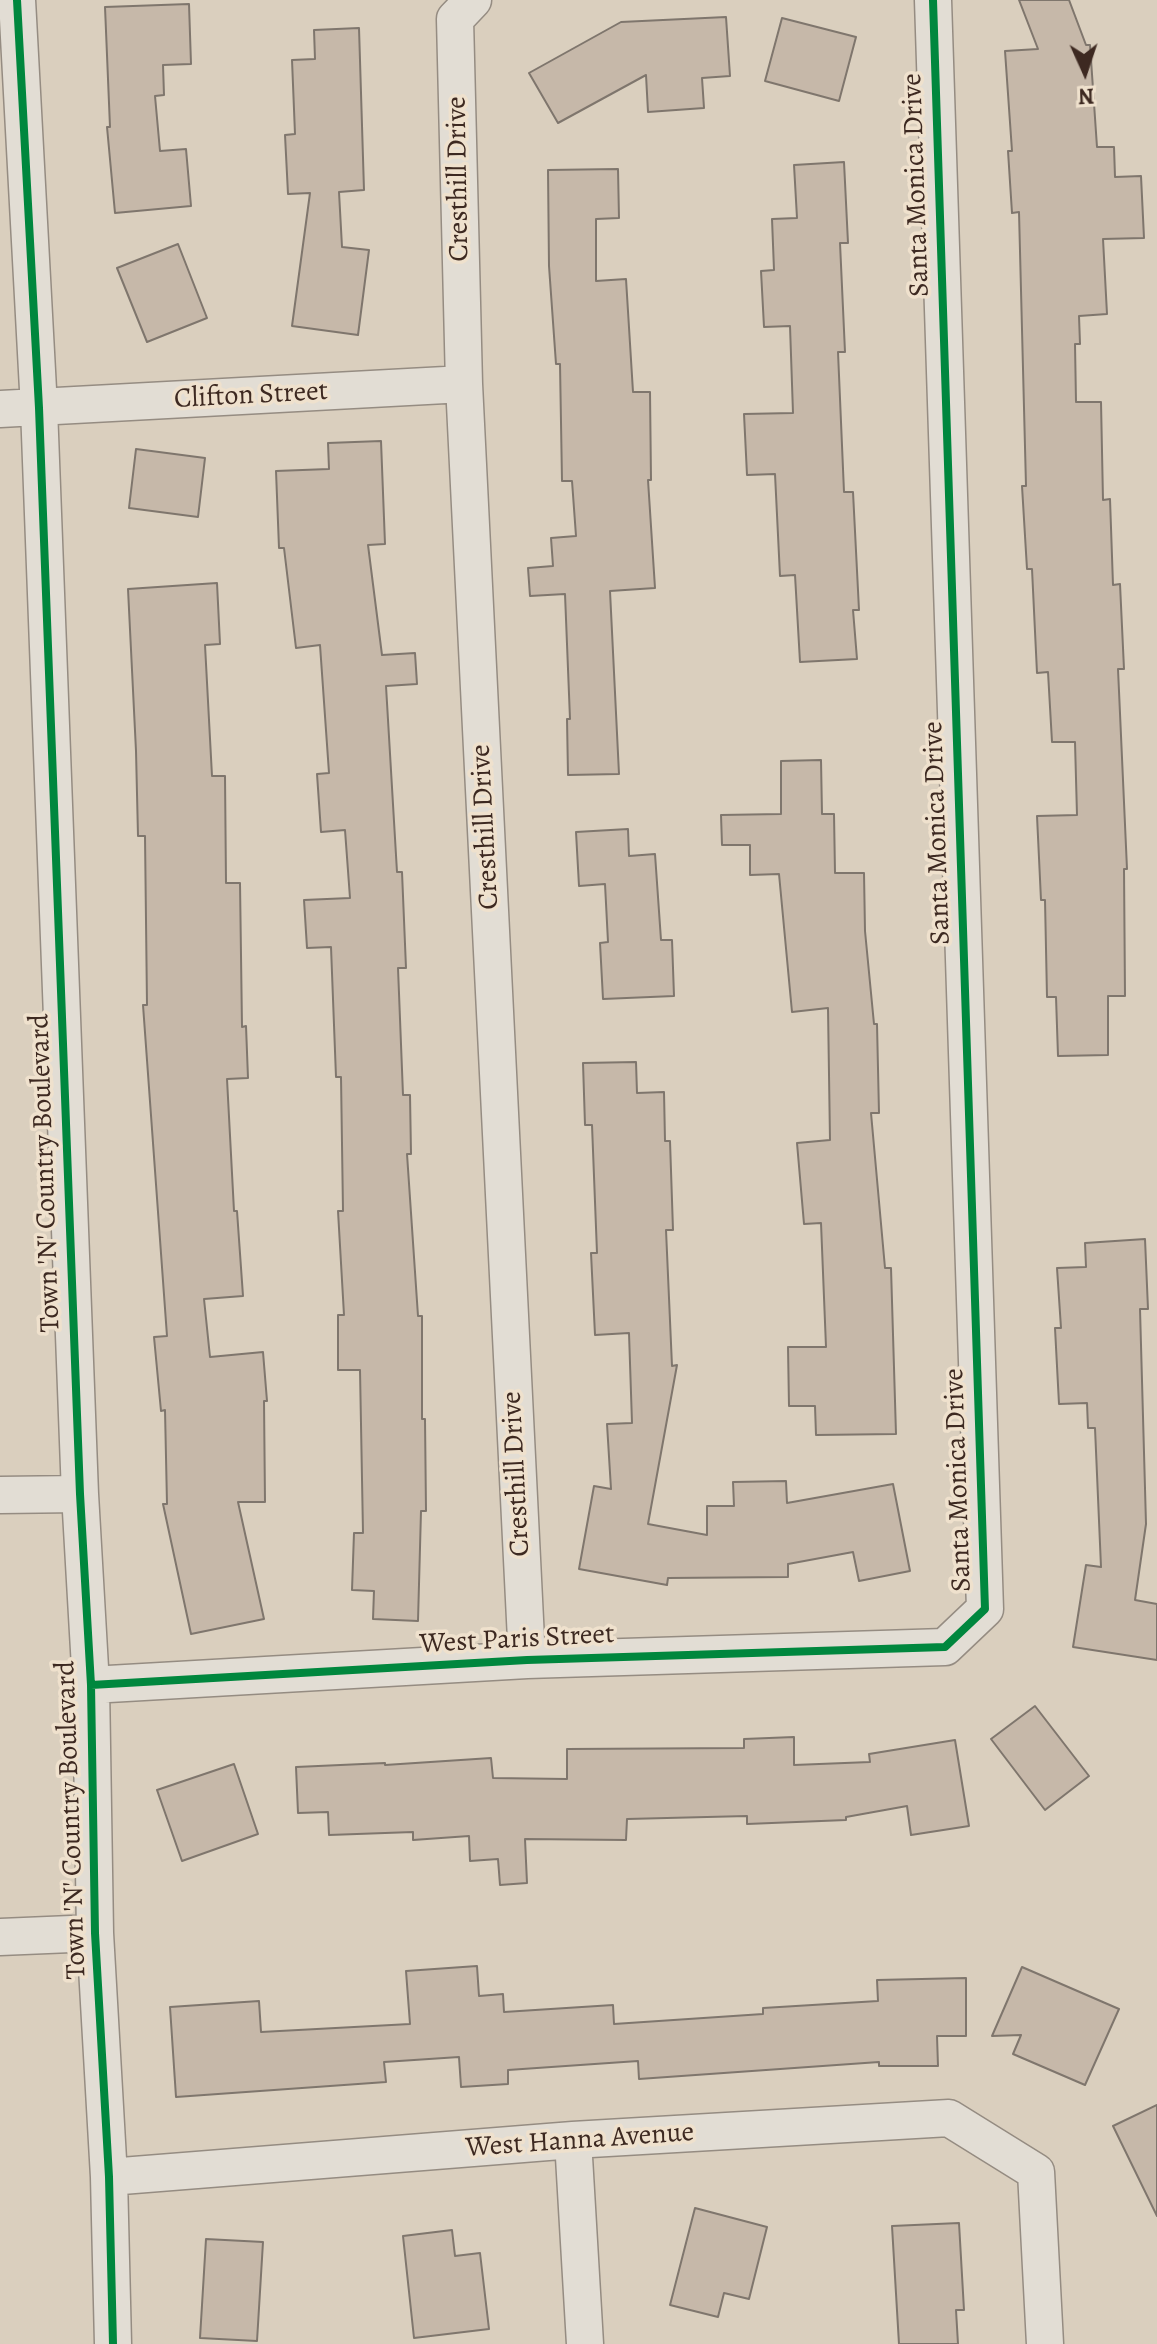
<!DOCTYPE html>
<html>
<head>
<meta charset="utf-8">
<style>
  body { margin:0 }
  #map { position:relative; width:1157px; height:2344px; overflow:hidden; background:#dacfbe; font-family:Alegreya,serif }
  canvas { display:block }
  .north { position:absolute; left:1045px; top:32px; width:80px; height:80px; -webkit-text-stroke:6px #efe1cd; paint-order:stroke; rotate:177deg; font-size:22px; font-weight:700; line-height:32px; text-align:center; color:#3d2921 }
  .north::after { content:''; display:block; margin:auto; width:28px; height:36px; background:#3d2921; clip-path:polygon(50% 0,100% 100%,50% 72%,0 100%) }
</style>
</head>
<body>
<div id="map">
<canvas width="1157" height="2344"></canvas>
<div class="north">N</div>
</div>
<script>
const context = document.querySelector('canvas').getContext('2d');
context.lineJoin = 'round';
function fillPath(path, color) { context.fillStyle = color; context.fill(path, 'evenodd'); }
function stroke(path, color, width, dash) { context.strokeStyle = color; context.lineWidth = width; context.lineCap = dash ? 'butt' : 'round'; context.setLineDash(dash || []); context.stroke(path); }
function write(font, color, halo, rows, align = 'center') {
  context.font = font + ' Alegreya,serif'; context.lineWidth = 7; context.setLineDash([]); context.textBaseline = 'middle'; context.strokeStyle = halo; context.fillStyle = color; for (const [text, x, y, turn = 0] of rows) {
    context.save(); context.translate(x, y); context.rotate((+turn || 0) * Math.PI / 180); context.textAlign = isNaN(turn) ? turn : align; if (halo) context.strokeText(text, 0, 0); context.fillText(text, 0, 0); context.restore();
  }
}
const building = new Path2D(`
  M 1019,0 L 1069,0 L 1086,45 L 1090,45 L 1097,147 L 1114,147 L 1115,177 L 1141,176 L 1144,238 L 1103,239 L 1107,314 L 1079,316 L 1080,344 L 1075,344 L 1076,402 L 1101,402 L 1103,500 L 1110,499 L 1113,585 L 1120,584 L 1124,669 L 1118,669 L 1127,869 L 1124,869 L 1125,996 L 1108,996 L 1108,1055 L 1058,1056 L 1056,997 L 1047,997 L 1045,900 L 1041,900 L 1037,816 L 1077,815 L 1075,742 L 1052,742 L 1048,672 L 1037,673 L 1032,569 L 1027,569 L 1022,486 L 1026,486 L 1019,212 L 1012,213 L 1008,151 L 1012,151 L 1005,51 L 1038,49 Z
  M 189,4 L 191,64 L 163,65 L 164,95 L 155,96 L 160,151 L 186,149 L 191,206 L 115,213 L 107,127 L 110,127 L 105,7 Z
  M 726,17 L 730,76 L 702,78 L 704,108 L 648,112 L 646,75 L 558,123 L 529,73 L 621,22 Z
  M 782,18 L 856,37 L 839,101 L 765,81 Z
  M 359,28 L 364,190 L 339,192 L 342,247 L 369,250 L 358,335 L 292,326 L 310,193 L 288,194 L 285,135 L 295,134 L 292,60 L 315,59 L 314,30 Z
  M 844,162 L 848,243 L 840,243 L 845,352 L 838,352 L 844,492 L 853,492 L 859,610 L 853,610 L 857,659 L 800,662 L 795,575 L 780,576 L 775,474 L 747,475 L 744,414 L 793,413 L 790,326 L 764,327 L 761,271 L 774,270 L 772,219 L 797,218 L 794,165 Z
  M 618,169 L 619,218 L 596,219 L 596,281 L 626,279 L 633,392 L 650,392 L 651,480 L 648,480 L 655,588 L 610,591 L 619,774 L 568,775 L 567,719 L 570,719 L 565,594 L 530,596 L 528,568 L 553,566 L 551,538 L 576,536 L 572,481 L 562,481 L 560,364 L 556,364 L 549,266 L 548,170 Z
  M 178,244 L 207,318 L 147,342 L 117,268 Z
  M 381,441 L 385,544 L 368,545 L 382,655 L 415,653 L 417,684 L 386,686 L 397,872 L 402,872 L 406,968 L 398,968 L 403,1095 L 410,1095 L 411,1154 L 407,1154 L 418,1316 L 422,1316 L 422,1419 L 425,1419 L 426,1511 L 421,1511 L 418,1621 L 373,1619 L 374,1591 L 352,1590 L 354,1533 L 363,1533 L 360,1370 L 338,1370 L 338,1315 L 344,1315 L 338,1211 L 343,1211 L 341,1077 L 336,1077 L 331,947 L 307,948 L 304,900 L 350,898 L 345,830 L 321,832 L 317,774 L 329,773 L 320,645 L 296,648 L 284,548 L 279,548 L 276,471 L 329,469 L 328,443 Z
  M 136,449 L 205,458 L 198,517 L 129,508 Z
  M 217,583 L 220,644 L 205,645 L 212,776 L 225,776 L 226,883 L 240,883 L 242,1027 L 246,1026 L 248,1078 L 227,1079 L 234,1211 L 237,1211 L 243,1296 L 204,1299 L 210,1357 L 263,1352 L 267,1401 L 264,1401 L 265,1502 L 238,1502 L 264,1619 L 191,1634 L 163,1504 L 167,1504 L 165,1410 L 161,1411 L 154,1337 L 167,1336 L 143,1005 L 147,1005 L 145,836 L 138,836 L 136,751 L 128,589 Z
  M 821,760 L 822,814 L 834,814 L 835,873 L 864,873 L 865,931 L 874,1024 L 877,1024 L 879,1113 L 871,1113 L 885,1268 L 891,1268 L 896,1434 L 816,1435 L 815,1406 L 789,1406 L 788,1347 L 826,1347 L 821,1223 L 804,1224 L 797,1143 L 830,1140 L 828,1008 L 792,1012 L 779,874 L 750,875 L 750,845 L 722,845 L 721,815 L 781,814 L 781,761 Z
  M 628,829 L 629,856 L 655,854 L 661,940 L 672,940 L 674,996 L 603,999 L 600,943 L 608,942 L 605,884 L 579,886 L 576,832 Z
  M 636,1062 L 637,1093 L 664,1092 L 665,1141 L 670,1141 L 673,1230 L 666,1230 L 672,1366 L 677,1365 L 648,1524 L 707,1535 L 707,1506 L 734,1506 L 733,1482 L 786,1481 L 787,1503 L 893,1484 L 910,1571 L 859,1581 L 853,1552 L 788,1564 L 788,1577 L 668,1578 L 667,1585 L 579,1569 L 594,1486 L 611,1489 L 607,1424 L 632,1423 L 629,1333 L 595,1335 L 591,1253 L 597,1253 L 592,1125 L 585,1125 L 583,1063 Z
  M 1145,1239 L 1148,1309 L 1140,1309 L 1146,1524 L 1135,1600 L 1157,1604 L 1157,1660 L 1073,1647 L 1086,1565 L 1101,1567 L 1095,1428 L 1088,1428 L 1087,1403 L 1059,1404 L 1055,1328 L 1061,1328 L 1057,1268 L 1086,1267 L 1085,1243 Z
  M 1035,1706 L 1089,1776 L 1045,1810 L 991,1739 Z
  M 794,1737 L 794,1765 L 870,1762 L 869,1754 L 955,1740 L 969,1826 L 911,1835 L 907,1806 L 846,1817 L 846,1820 L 747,1824 L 747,1816 L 627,1819 L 626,1840 L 525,1839 L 527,1883 L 500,1885 L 498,1859 L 470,1861 L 469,1836 L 413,1840 L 413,1832 L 329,1835 L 328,1812 L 298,1813 L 296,1767 L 385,1763 L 385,1765 L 491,1758 L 493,1778 L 567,1779 L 567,1749 L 744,1748 L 744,1739 Z
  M 234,1764 L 258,1834 L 182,1861 L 157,1790 Z
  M 477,1966 L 479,1996 L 503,1994 L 504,2012 L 613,2005 L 614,2024 L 763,2014 L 763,2008 L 878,2001 L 877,1980 L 966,1978 L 966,2036 L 937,2036 L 938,2066 L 879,2066 L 879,2062 L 639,2079 L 638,2061 L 508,2070 L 508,2084 L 461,2087 L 459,2057 L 384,2062 L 386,2082 L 176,2097 L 170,2007 L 259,2001 L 261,2032 L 410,2024 L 406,1971 Z
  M 1022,1967 L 1119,2009 L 1085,2085 L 1013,2054 L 1021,2035 L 992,2036 Z
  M 1157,2105 L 1157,2216 L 1113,2126 Z
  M 695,2208 L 767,2227 L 749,2299 L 724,2293 L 718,2317 L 670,2305 Z
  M 959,2223 L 964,2310 L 956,2310 L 958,2344 L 899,2344 L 892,2226 Z
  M 452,2230 L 455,2256 L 480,2253 L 489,2329 L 414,2338 L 403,2236 Z
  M 206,2239 L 263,2242 L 257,2341 L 200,2338 Z`);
const minor = new Path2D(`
  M 17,0 L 39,408 L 80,1494 L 91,1685 L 95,1933 L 109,2177 L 113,2344
  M 473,0 L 455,19 L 464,384 L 527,1660
  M 0,409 L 464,384
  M 0,1495 L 80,1494
  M 91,1685 L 527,1660 L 945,1647 L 985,1609 L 933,0
  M 0,1937 L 95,1933
  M 573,2140 L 585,2344
  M 109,2177 L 573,2140 L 949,2118 L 1036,2172 L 1045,2344`);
const cycleway = new Path2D(`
  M 17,0 L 39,408 L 80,1494 L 91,1685 L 95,1933 L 109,2177 L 113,2344
  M 91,1685 L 527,1660 L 945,1647 L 985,1609 L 933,0`);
const streetNames = [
  ["Cresthill Drive",459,179,-91],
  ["Santa Monica Drive",917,185,-92],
  ["Clifton Street",251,396,-3],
  ["Cresthill Drive",486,827,-93],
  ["Santa Monica Drive",938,833,-92],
  ["Town 'N' Country Boulevard",46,1173,-92],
  ["Cresthill Drive",517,1474,-93],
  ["Santa Monica Drive",959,1480,-92],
  ["West Paris Street",517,1640,-3],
  ["Town 'N' Country Boulevard",72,1820,-92],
  ["West Hanna Avenue",580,2141,-4]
];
fillPath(building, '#c6b8a9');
stroke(building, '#7f766d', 2);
stroke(minor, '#958c82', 39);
stroke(minor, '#e2ddd4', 36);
stroke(cycleway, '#00873e', 8);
write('28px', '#3d2921', '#efe1cd', streetNames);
</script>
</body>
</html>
